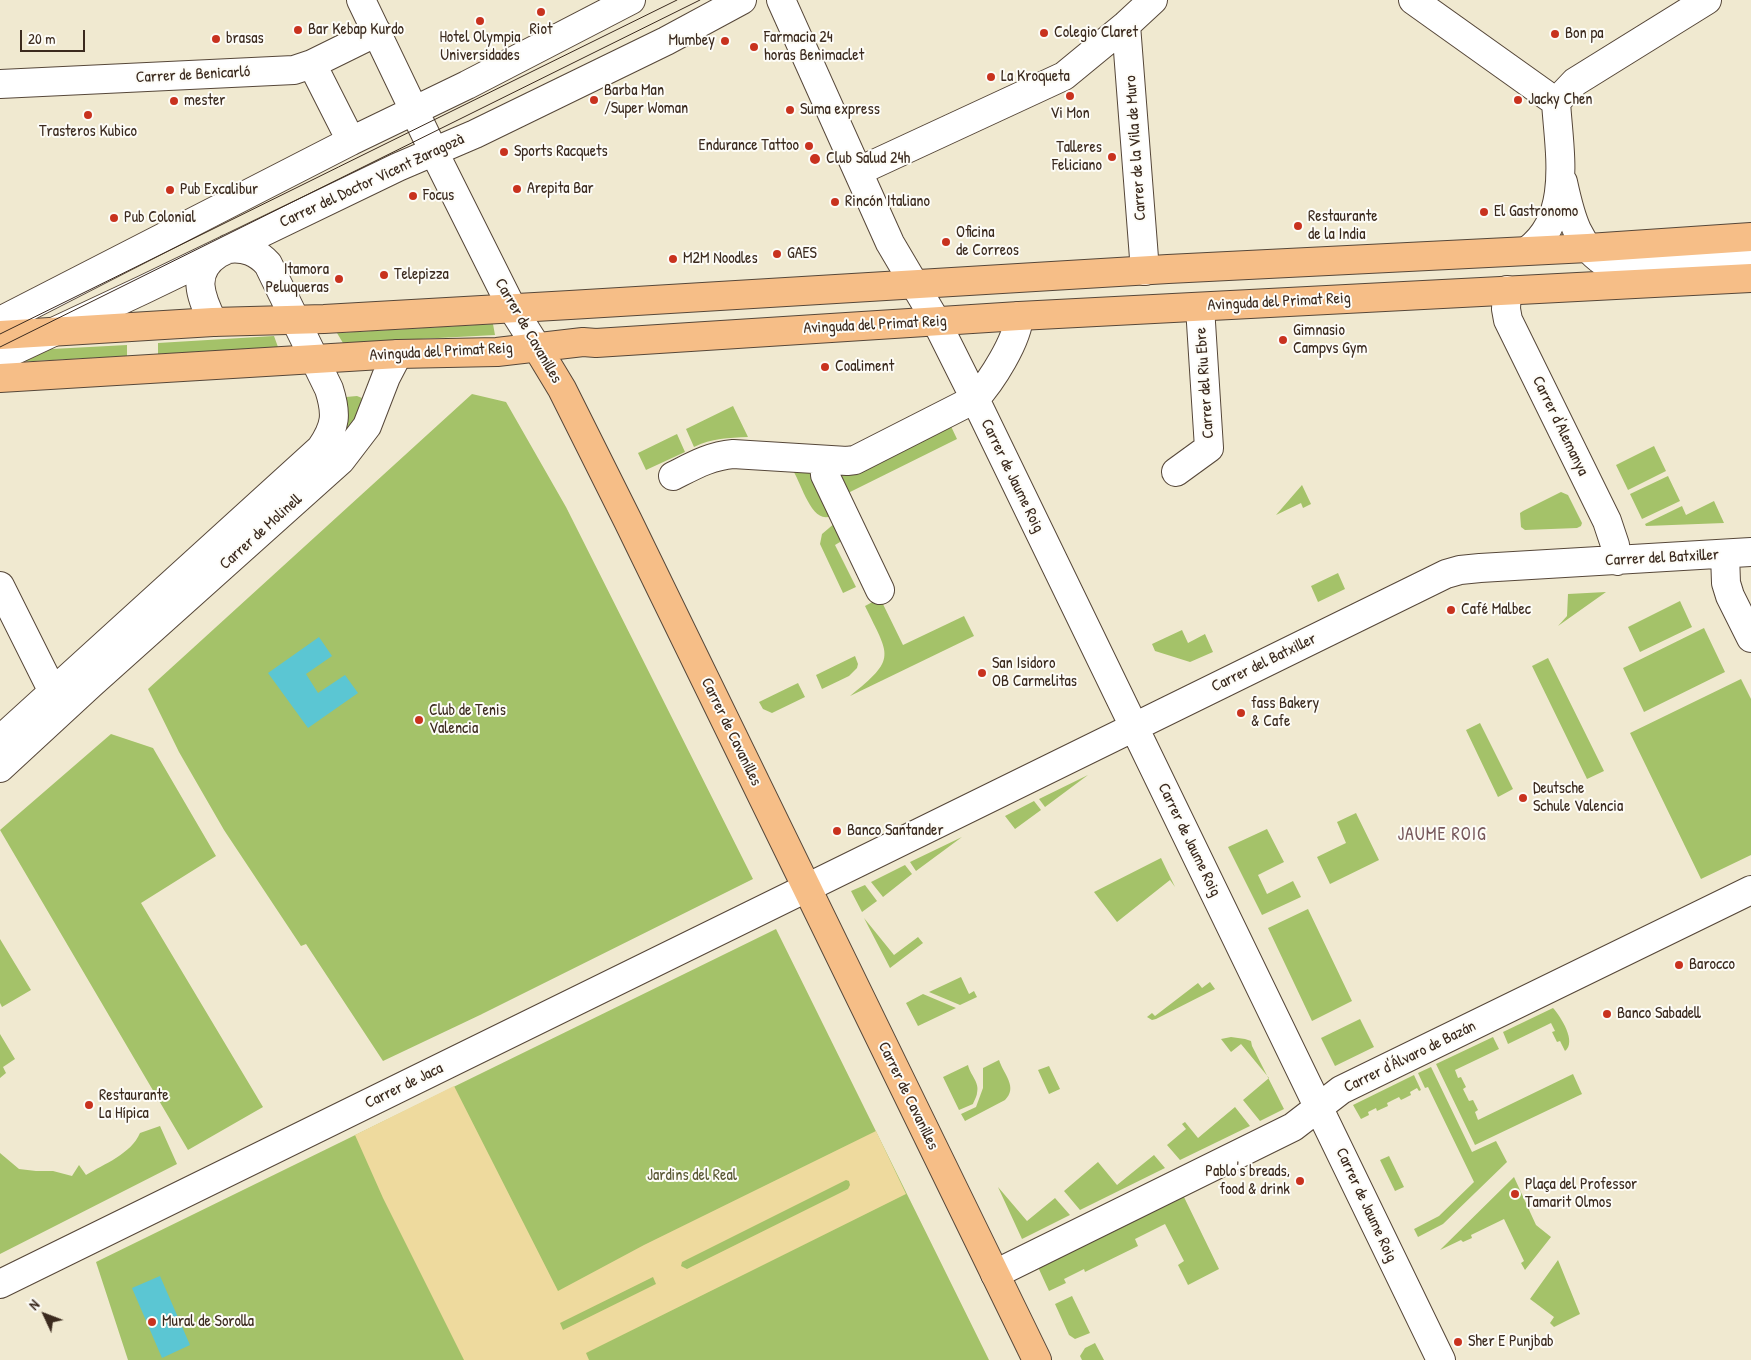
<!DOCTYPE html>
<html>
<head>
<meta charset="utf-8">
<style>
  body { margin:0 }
  #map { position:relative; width:1751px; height:1360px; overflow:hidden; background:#f0e9d0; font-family:"Patrick Hand",sans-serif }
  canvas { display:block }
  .north { position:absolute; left:20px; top:1290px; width:50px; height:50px; -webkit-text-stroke:4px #fdfcf7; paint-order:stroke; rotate:313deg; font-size:14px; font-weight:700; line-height:20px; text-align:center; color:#3b2a1e }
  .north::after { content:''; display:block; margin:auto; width:18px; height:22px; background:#3b2a1e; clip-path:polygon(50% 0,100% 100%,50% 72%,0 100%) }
  .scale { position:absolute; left:20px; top:30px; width:65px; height:22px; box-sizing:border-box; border:2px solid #3b2a1e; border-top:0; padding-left:6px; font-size:15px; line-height:18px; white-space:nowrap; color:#3b2a1e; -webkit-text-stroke:4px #fdfcf7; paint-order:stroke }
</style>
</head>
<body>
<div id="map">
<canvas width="1751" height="1360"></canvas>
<div class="north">N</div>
<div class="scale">20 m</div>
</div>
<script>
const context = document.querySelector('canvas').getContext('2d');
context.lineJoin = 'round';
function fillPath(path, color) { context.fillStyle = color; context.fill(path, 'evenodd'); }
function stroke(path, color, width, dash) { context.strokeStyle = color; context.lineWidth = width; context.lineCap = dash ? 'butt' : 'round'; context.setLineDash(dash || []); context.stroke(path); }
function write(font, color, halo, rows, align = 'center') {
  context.font = font + ' "Patrick Hand",sans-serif'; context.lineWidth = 4; context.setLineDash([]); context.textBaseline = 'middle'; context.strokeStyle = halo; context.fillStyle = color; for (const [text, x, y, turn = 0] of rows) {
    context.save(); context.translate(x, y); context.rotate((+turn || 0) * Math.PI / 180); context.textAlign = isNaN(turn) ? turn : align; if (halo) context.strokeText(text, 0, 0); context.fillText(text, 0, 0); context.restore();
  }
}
const green = new Path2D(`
  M 493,324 L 495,335 L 343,343 L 337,333 Z
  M 274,336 L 278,347 L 158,354 L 158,343 Z
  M 127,345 L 127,356 L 16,362 L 33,350 Z
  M 472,394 L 506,402 L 566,507 L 753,879 L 480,1015 L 383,1061 L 306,944 L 301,946 L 224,830 L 179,752 L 148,689 Z
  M 357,396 L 362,398 L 355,420 L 334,448 C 342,431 350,417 346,397 Z
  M 733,406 L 748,437 C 728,438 712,438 694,447 L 686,429 Z
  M 948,420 L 957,439 L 848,493 L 842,477 L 842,474 Z
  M 677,434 L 685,452 L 646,470 L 638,453 Z
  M 1654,446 L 1666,471 L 1628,490 L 1616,465 Z
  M 807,468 L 811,473 L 831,516 C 811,525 801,481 792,469 Z
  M 1668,476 L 1680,501 L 1642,519 L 1630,494 Z
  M 1302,485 L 1311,504 L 1303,508 L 1301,503 L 1276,515 Z
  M 1561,492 L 1568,495 L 1582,523 L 1581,526 L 1577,528 L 1525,530 L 1521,527 L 1520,513 L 1523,511 Z
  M 1714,501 L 1724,523 L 1646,526 L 1645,524 L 1682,506 L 1686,515 Z
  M 835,523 L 841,536 L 840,542 L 835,545 L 856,587 L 843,593 L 820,544 L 822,534 Z
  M 1338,573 L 1345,589 L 1318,602 L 1311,586 Z
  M 1606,592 L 1558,626 L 1567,616 L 1568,594 Z
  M 880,598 L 903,645 L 964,616 L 974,636 L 850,696 C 898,658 889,656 865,606 Z
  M 1680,601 L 1692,627 L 1640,652 L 1628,627 Z
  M 1704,628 L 1725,672 L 1644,712 L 1623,668 Z
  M 1182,630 L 1188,643 L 1205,634 L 1213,652 L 1190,662 L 1155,651 L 1152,644 Z
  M 855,656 L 858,664 L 857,668 L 849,676 L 822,689 L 816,675 Z
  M 1548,658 L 1604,771 L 1587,779 L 1532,666 Z
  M 1741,679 L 1751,699 L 1751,855 L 1701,879 L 1630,733 Z
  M 798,683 L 805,697 L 772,713 L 763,709 L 759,702 Z
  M 1480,723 L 1513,789 L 1498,797 L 1466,730 Z
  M 111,734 L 153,748 L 216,856 L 141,903 L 263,1107 L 188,1150 L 0,830 Z
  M 1088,775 L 1045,807 L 1039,799 Z
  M 1034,801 L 1041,810 L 1015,829 L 1005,816 Z
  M 1356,813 L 1379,860 L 1330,884 L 1317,857 L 1346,843 L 1337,822 Z
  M 1267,829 L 1284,862 L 1258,875 L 1267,894 L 1293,881 L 1301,897 L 1262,915 L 1228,847 Z
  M 962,837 L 916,871 L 910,862 Z
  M 1161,858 L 1175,887 L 1170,880 L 1117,922 L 1094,892 Z
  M 905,865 L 912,874 L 883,897 L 871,882 Z
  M 865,885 L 877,901 L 862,912 L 851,891 Z
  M 1308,909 L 1352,1001 L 1312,1021 L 1268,928 Z
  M 864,918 L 894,955 L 918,937 L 923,943 L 890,968 Z
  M 776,929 L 989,1360 L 128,1360 L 96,1262 Z
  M 0,939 L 31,990 L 2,1007 L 0,1003 Z
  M 961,977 L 969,994 L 974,991 L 977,997 L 960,1005 L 929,992 Z
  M 1210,982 L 1215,989 L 1156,1019 L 1152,1020 L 1147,1017 L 1152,1013 L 1155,1016 L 1198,983 L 1202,988 Z
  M 923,994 L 956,1008 L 918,1026 L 906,1003 Z
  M 1553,1008 C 1561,1017 1577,1042 1565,1051 L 1560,1041 L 1557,1042 L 1552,1032 L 1555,1031 L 1551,1023 L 1508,1044 L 1503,1032 Z
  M 1360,1019 L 1374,1047 L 1335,1066 L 1321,1038 Z
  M 0,1034 L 15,1059 L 3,1067 L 6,1073 L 0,1078 Z
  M 1231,1037 L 1245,1039 L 1251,1041 L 1252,1046 L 1284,1109 L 1260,1121 L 1243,1100 L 1269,1078 L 1241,1044 L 1231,1052 L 1221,1039 Z
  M 1493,1037 L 1499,1049 L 1455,1070 L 1458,1078 L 1461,1077 L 1466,1087 L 1463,1089 L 1469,1101 L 1473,1100 L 1478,1110 L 1475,1112 L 1478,1120 L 1573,1074 L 1582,1094 L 1475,1145 L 1436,1064 Z
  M 999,1060 C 1004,1075 1018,1087 1005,1100 L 965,1121 L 961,1114 L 976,1107 L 983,1088 L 983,1068 Z
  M 968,1065 C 970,1075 980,1082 977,1093 C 977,1096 974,1101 973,1104 L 959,1110 L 943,1077 Z
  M 1049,1066 L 1060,1089 L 1049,1094 L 1038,1070 Z
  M 1431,1067 L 1472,1152 L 1496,1141 L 1507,1162 L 1443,1224 L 1418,1237 L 1414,1229 L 1439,1216 L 1474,1182 L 1428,1087 L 1425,1088 L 1418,1073 Z
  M 1414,1075 L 1421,1090 L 1419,1091 L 1417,1088 L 1410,1092 L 1411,1095 L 1401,1100 L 1399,1097 L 1387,1103 L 1388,1106 L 1377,1111 L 1376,1108 L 1368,1112 L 1369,1115 L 1361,1119 L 1353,1105 Z
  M 1235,1107 L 1250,1126 L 1180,1160 L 1167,1145 L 1186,1129 L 1182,1124 L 1185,1122 L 1198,1138 Z
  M 160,1126 L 177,1164 L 0,1254 L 0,1153 L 19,1169 L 36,1171 L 53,1171 L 72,1176 L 79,1165 L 86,1175 C 104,1164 131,1154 140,1133 Z
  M 1154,1155 L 1165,1168 L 1080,1210 L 1064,1191 L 1098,1162 L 1117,1185 Z
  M 1389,1156 L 1404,1187 L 1395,1191 L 1380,1160 Z
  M 1514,1177 L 1536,1225 L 1551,1237 L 1525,1270 L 1521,1263 L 1524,1261 L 1504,1219 L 1471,1235 L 1472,1238 L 1463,1242 L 1461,1240 L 1440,1250 Z
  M 998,1187 L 1027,1221 L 1055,1198 L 1070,1215 L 1022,1239 Z
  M 1183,1195 L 1219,1269 L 1188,1285 L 1178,1265 L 1184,1261 L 1165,1224 L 1135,1239 L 1138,1246 L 1085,1272 L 1084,1269 L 1064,1279 L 1066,1283 L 1049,1291 L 1037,1265 Z
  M 1558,1260 L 1580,1314 L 1554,1327 L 1550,1323 L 1554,1317 L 1530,1299 Z
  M 1072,1296 L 1090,1333 L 1075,1339 L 1069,1335 L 1055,1304 Z
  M 1095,1343 L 1104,1360 L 1082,1360 L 1080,1356 L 1085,1348 Z`);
const sand = new Path2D(`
  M 454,1086 L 558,1291 L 644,1245 L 876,1131 L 906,1194 L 586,1353 L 589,1360 L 464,1360 L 383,1198 L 355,1135 ZM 846,1180 L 849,1181 L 850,1185 L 848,1189 L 687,1269 L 681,1266 L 682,1262 ZM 653,1277 L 656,1284 L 563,1330 L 560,1323 Z`);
const water = new Path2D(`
  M 319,637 L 332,656 L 306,674 L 318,693 L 345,675 L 358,693 L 308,728 L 268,673 Z
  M 160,1276 L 190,1345 L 162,1358 L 132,1288 Z`);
const minor = new Path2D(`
  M 361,0 L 434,152 L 512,308 L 536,346
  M 781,0 L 890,243 L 936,321 L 975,399 L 1441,1360
  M 1413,0 L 1556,102 C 1559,151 1573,217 1528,250
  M 1126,25 L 1145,271
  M 312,64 L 351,141
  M 0,84 L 294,70 L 312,64 L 377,32
  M 1556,102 L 1575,82 L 1707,0
  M 859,171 L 1064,76 L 1126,25 L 1153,0
  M 1563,182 C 1570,214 1577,248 1609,265 L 1751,259
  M 1507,290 L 1506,309 L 1508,320 L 1607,521 L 1615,545 L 1617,561
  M 0,321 L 351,141 L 467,85 L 631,0
  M 213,322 C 201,298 190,272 218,254
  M 0,357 L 143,290 L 398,167 L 475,134 L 666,41 L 742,0
  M 824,460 L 825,475 L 880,590
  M 1176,472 L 1209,448 L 1200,307
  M 673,476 C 693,466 710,456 733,454 L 847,461 L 855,460 L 975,399 C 991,382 1018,340 1019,316
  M 1725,554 L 1726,583 L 1730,596 L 1751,638
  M 0,586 L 53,692
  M 0,740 L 321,448 C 336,426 337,414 329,389 L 268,264 C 257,252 245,247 228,249
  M 0,768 L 91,684 L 341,460 L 367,426 L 386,377 L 398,354
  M 995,1274 L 1293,1127 L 1341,1090 L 1751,890
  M 0,1284 L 1446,574 L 1460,570 L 1480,568 L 1751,552`);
const major = new Path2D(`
  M 0,335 L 213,322 L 324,319 L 570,305 L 1168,269 L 1588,248 L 1751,237
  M 536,346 L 562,389 L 628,521 L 1037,1360
  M 0,378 L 398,354 L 497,352 L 583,342 L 596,343 L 1019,316 L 1751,278`);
const tram = new Path2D(`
  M 0,334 L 677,0
  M 0,347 L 700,0`);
const markers = [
  [541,12,5,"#c8321e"],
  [480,21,5,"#c8321e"],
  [298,30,5,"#c8321e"],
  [1044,33,5,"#c8321e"],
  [1555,34,5,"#c8321e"],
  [216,39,5,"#c8321e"],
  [725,41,5,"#c8321e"],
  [754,47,5,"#c8321e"],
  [991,77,5,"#c8321e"],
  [1070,96,5,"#c8321e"],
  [594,100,5,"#c8321e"],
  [1518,100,5,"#c8321e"],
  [174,101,5,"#c8321e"],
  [790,110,5,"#c8321e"],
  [88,115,5,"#c8321e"],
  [809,146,5,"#c8321e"],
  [504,152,5,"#c8321e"],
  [1112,157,5,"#c8321e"],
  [815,159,6,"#c8321e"],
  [517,189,5,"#c8321e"],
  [170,190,5,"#c8321e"],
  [413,196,5,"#c8321e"],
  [835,202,5,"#c8321e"],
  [1484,212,5,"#c8321e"],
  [114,218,5,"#c8321e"],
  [1298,226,5,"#c8321e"],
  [946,242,5,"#c8321e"],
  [777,254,5,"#c8321e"],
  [673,259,5,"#c8321e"],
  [384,275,5,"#c8321e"],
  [339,279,5,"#c8321e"],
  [1283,340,5,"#c8321e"],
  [825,367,5,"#c8321e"],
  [1451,610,5,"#c8321e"],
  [982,673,5,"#c8321e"],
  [1241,713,5,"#c8321e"],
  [419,720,5,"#c8321e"],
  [1523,798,5,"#c8321e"],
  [837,831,5,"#c8321e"],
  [1679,965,5,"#c8321e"],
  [1607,1014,5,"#c8321e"],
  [89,1105,5,"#c8321e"],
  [1300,1181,5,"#c8321e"],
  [1515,1194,5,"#c8321e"],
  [152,1322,5,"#c8321e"],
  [1458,1342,5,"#c8321e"]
];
const poiNames = [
  ["Bar Kebap Kurdo",308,30],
  ["Riot",541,30,"center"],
  ["Colegio Claret",1054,33],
  ["Bon pa",1565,34],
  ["Hotel Olympia",480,38,"center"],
  ["Universidades",480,56,"center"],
  ["Farmacia 24",764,38],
  ["horas Benimaclet",764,56],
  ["brasas",226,39],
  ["Mumbey",715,41,"right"],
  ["La Kroqueta",1001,77],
  ["Barba Man",604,91],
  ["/Super Woman",604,109],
  ["Jacky Chen",1528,100],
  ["mester",184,101],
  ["Suma express",800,110],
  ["Vi Mon",1070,114,"center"],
  ["Trasteros Kubico",88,132,"center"],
  ["Endurance Tattoo",799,146,"right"],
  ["Talleres",1102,148,"right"],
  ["Feliciano",1102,166,"right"],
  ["Sports Racquets",514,152],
  ["Club Salud 24h",826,159],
  ["Arepita Bar",527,189],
  ["Pub Excalibur",180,190],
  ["Focus",423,196],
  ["Rincón Italiano",845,202],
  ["El Gastronomo",1494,212],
  ["Restaurante",1308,217],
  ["de la India",1308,235],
  ["Pub Colonial",124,218],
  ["Oficina",956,233],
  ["de Correos",956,251],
  ["GAES",787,254],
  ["M2M Noodles",683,259],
  ["Itamora",329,270,"right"],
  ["Peluqueras",329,288,"right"],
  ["Telepizza",394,275],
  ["Gimnasio",1293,331],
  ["Campvs Gym",1293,349],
  ["Coaliment",835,367],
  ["Café Malbec",1461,610],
  ["San Isidoro",992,664],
  ["OB Carmelitas",992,682],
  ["fass Bakery",1251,704],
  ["& Cafe",1251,722],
  ["Club de Tenis",429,711],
  ["Valencia",429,729],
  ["Deutsche",1533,789],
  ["Schule Valencia",1533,807],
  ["Banco Santander",847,831],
  ["Barocco",1689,965],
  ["Banco Sabadell",1617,1014],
  ["Restaurante",99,1096],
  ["La Hípica",99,1114],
  ["Pablo's breads,",1290,1172,"right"],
  ["food & drink",1290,1190,"right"],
  ["Plaça del Professor",1525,1185],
  ["Tamarit Olmos",1525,1203],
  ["Mural de Sorolla",162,1322],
  ["Sher E Punjbab",1468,1342]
];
const streetNames = [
  ["Carrer de Benicarló",193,75,-3],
  ["Carrer de la Vila de Muro",1136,148,-94],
  ["Carrer del Doctor Vicent Zaragozà",372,181,-25],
  ["Avinguda del Primat Reig",1279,302,-3],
  ["Avinguda del Primat Reig",875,325,-3],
  ["Carrer de Cavanilles",528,331,60],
  ["Avinguda del Primat Reig",441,352,-3],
  ["Carrer del Riu Ebre",1205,383,-94],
  ["Carrer d'Alemanya",1560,426,64],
  ["Carrer de Jaume Roig",1012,476,64],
  ["Carrer de Molinell",261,532,-42],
  ["Carrer del Batxiller",1662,558,-3],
  ["Carrer del Batxiller",1264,663,-26],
  ["Carrer de Cavanilles",731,732,64],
  ["Carrer de Jaume Roig",1189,840,64],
  ["Carrer d'Álvaro de Bazán",1410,1057,-26],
  ["Carrer de Jaca",404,1086,-26],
  ["Carrer de Cavanilles",908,1096,64],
  ["Carrer de Jaume Roig",1366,1205,65]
];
const parkNames = [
  ["Jardins del Real",692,1176]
];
const neighbourhoodNames = [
  ["JAUME ROIG",1442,835]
];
fillPath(green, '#a4c269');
fillPath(sand, '#eeda9e');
fillPath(water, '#5bc6d3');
stroke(minor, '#564739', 30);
stroke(major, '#564739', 30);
stroke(minor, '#fff', 28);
stroke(major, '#f6be87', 28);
stroke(tram, '#3b2a1e', 1);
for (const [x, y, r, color] of markers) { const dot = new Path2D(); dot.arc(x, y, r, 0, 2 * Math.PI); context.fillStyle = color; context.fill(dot); stroke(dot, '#fdfcf7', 2); }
write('16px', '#3b2a1e', '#fdfcf7', poiNames, 'left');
write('16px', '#3b2a1e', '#fdfcf7', streetNames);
write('16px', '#5a5834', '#fdfcf7', parkNames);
context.letterSpacing = '1px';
write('18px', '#76575a', '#fdfcf7', neighbourhoodNames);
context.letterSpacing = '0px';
</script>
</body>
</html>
